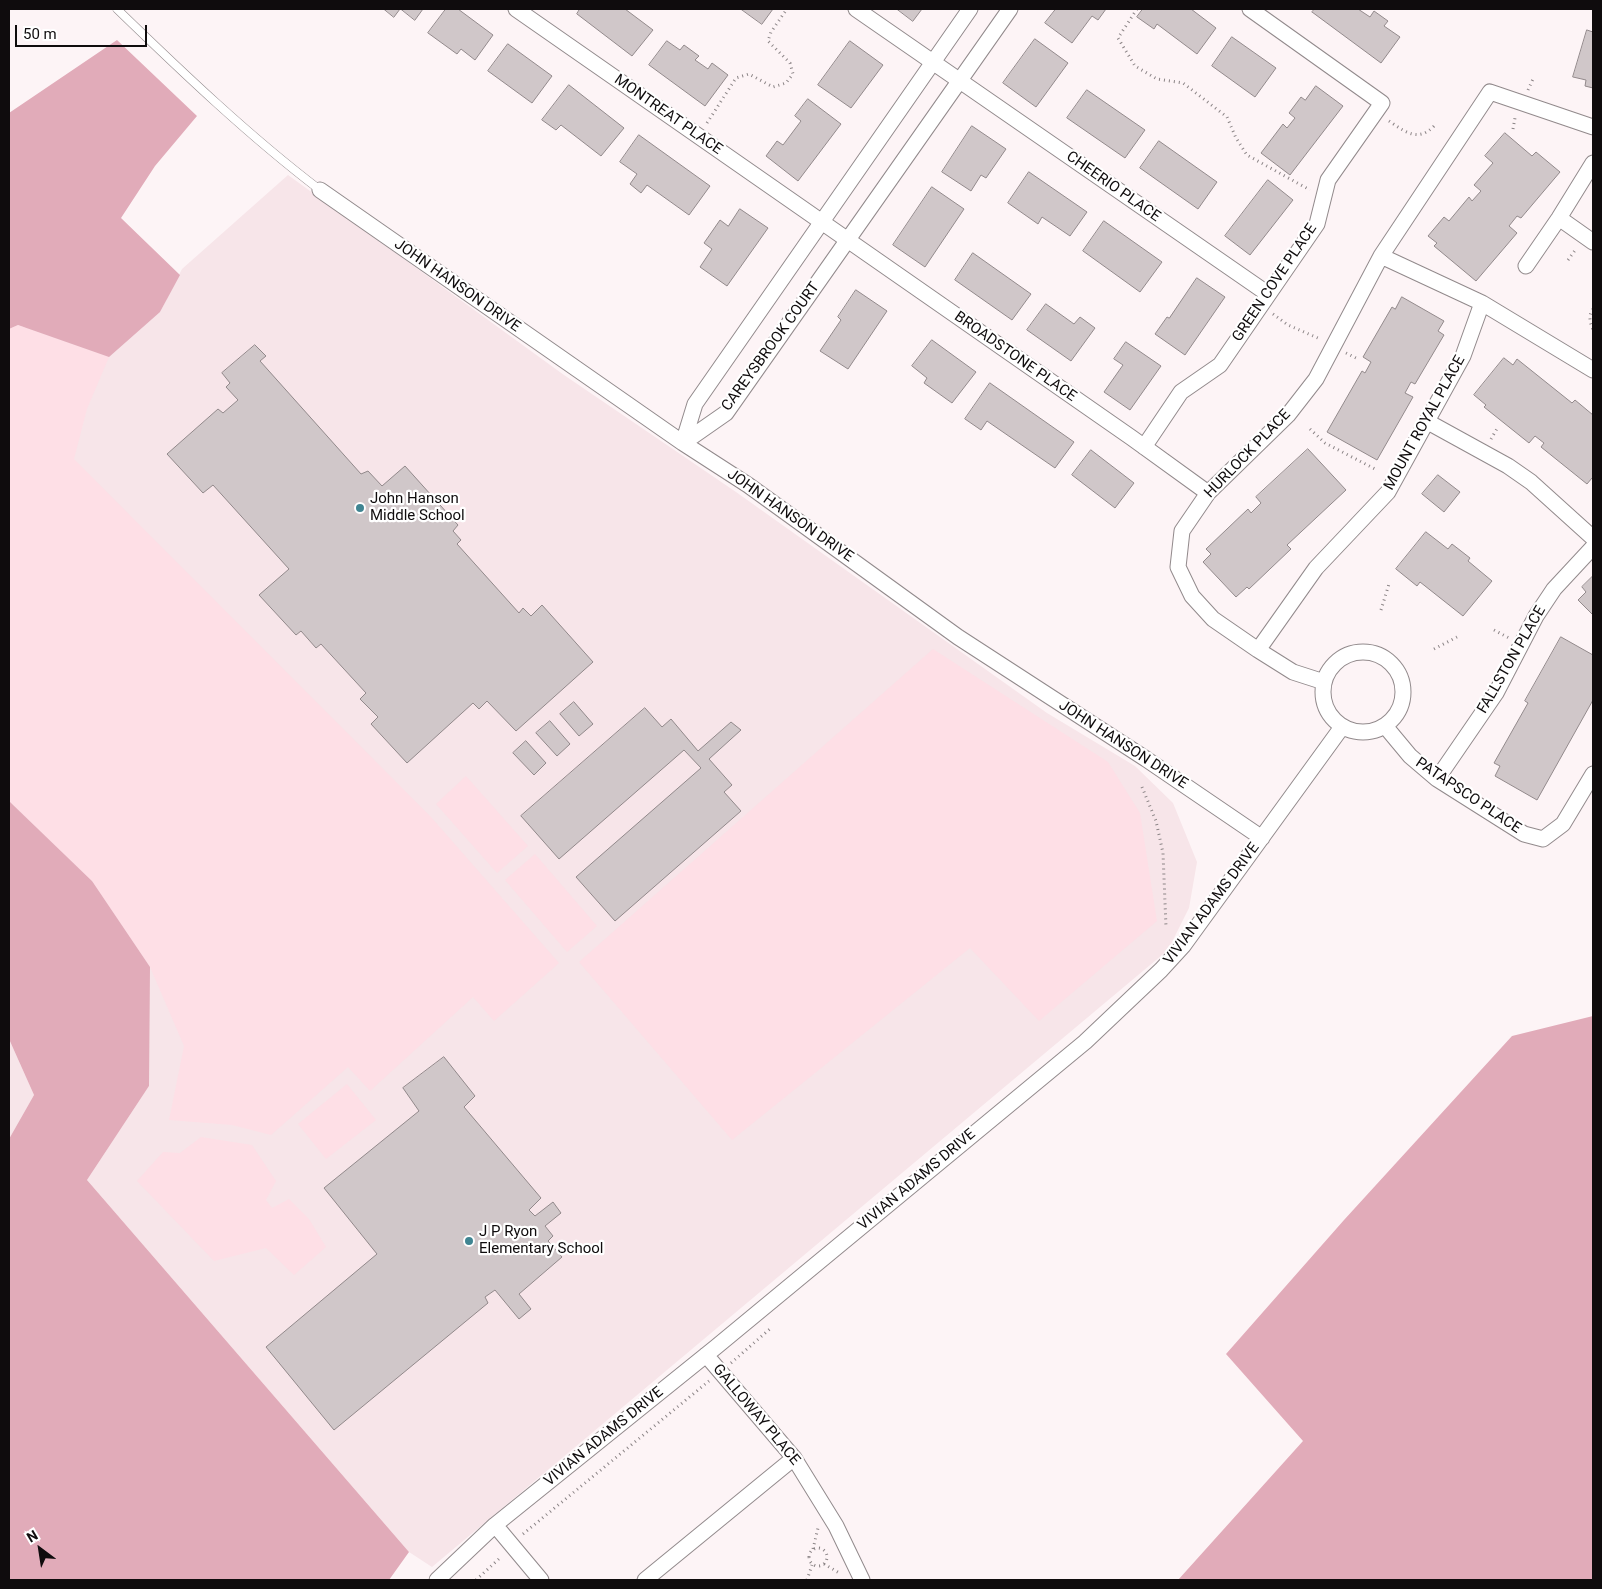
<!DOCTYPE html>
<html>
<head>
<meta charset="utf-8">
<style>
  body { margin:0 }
  #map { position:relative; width:1602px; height:1589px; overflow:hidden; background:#fdf4f6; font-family:Roboto,sans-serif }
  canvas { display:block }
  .frame { position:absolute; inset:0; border:10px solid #0f0c0d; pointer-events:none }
  .north { position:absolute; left:15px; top:1524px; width:50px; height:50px; -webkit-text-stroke:4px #fff; paint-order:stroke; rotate:329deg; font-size:14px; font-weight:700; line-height:20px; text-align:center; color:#0f0c0d }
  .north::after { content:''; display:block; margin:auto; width:18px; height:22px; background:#0f0c0d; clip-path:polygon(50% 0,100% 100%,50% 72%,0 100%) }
  .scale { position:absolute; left:15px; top:25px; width:132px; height:22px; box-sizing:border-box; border:2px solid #0f0c0d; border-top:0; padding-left:6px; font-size:15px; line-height:18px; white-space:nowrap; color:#0f0c0d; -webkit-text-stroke:4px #fff; paint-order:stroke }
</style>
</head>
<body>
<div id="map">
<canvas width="1602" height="1589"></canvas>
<div class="frame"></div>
<div class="north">N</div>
<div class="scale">50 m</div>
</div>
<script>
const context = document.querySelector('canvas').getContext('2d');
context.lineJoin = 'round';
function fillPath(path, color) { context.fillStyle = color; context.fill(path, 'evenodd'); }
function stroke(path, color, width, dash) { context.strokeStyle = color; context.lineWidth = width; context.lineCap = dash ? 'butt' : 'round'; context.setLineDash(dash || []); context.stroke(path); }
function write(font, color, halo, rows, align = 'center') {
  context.font = font + ' Roboto,sans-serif'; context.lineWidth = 4.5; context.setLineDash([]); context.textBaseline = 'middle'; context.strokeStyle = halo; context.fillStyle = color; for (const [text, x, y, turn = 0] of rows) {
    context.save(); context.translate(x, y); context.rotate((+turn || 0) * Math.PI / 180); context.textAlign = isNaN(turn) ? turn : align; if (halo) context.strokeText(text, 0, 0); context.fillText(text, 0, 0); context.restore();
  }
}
const built = new Path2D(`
  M 288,175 L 564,375 L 736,492 L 1047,713 L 1135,766 L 1173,803 L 1197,862 L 1189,908 L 1168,950 L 432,1567 L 409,1552 L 87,1180 L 149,1086 L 92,881 L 9,801 L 9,329 L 160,312 L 182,269 Z
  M 9,1039 L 34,1095 L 9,1139 Z`);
const green = new Path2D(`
  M 18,325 L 109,357 L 87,409 L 74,459 L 431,817 L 559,963 L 494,1021 L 473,997 L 370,1091 L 348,1067 L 271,1135 L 232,1125 L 169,1120 L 184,1046 L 150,967 L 92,881 L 9,801 L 9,329 Z
  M 933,649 L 1108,762 L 1140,813 L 1157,921 L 1039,1021 L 970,948 L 732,1140 L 579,962 Z
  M 466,776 L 528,846 L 497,873 L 436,804 Z
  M 535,854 L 597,926 L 567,952 L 505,880 Z
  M 347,1084 L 376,1120 L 326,1159 L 298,1124 Z
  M 201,1137 L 252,1145 L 276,1181 L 266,1200 L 272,1208 L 289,1199 L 309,1219 L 326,1247 L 294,1275 L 266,1248 L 214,1261 L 137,1181 L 163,1152 L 180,1153 Z`);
const forest = new Path2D(`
  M 117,40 L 197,116 L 155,166 L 121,218 L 180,275 L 160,312 L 109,357 L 18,325 L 9,329 L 9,113 Z
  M 9,801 L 92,881 L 150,967 L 149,1086 L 87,1180 L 409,1552 L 389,1580 L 9,1580 L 9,1139 L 34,1095 L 9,1039 Z
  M 1593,1016 L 1593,1580 L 1178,1580 L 1303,1441 L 1226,1354 L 1344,1220 L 1512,1036 Z`);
const building = new Path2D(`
  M 384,9 L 400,9 L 394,17 Z
  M 401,9 L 423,9 L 415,20 Z
  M 446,9 L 458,9 L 493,35 L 475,60 L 461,49 L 457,54 L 428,33 Z
  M 580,9 L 625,9 L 653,30 L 632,56 L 577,14 Z
  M 741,9 L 773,9 L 762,24 Z
  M 897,9 L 922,9 L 913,21 Z
  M 1056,9 L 1106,9 L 1098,20 L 1092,16 L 1072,43 L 1045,23 Z
  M 1143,9 L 1191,9 L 1216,28 L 1197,54 L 1157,24 L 1154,29 L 1137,17 Z
  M 1315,9 L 1358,9 L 1370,17 L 1374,11 L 1388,21 L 1384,26 L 1400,37 L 1381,63 L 1312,12 Z
  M 1587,30 L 1593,32 L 1593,88 L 1585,86 L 1586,80 L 1573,77 Z
  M 1232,37 L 1276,68 L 1255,97 L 1212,66 Z
  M 1035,39 L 1068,63 L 1036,107 L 1003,83 Z
  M 667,41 L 680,50 L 684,45 L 699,56 L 695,60 L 708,69 L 712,63 L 728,75 L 705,106 L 649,65 Z
  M 850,41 L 883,65 L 851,108 L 818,85 Z
  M 508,44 L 552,76 L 532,103 L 488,71 Z
  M 569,85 L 624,128 L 601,156 L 561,125 L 556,130 L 542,120 Z
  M 1316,86 L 1343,106 L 1290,175 L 1261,153 L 1283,124 L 1287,128 L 1295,118 L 1289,113 L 1301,97 L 1305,100 Z
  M 1087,90 L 1145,130 L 1125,158 L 1067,118 Z
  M 808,99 L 841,124 L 798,181 L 766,156 L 777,141 L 783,145 L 801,121 L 795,116 Z
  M 972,126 L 1006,149 L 986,178 L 981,175 L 971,191 L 942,172 Z
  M 1505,133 L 1532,156 L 1536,152 L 1560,172 L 1521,218 L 1517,216 L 1509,226 L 1517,233 L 1476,281 L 1434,246 L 1437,243 L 1428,236 L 1444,217 L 1449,221 L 1469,197 L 1472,201 L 1481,191 L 1474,185 L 1493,163 L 1485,156 Z
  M 639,135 L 710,186 L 689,215 L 647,185 L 641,193 L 630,184 L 637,174 L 620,162 Z
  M 1159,141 L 1217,182 L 1198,209 L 1140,168 Z
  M 1029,172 L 1087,212 L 1070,236 L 1042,217 L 1038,224 L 1008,203 Z
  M 1268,180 L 1293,200 L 1250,255 L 1225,236 Z
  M 932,187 L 964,209 L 925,267 L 893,245 Z
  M 740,209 L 768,228 L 727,286 L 700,267 L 712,249 L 704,243 L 720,220 L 728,226 Z
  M 1104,221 L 1162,262 L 1140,292 L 1083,251 Z
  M 973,253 L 1031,294 L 1012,320 L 955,280 Z
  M 1197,278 L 1225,297 L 1185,355 L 1155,334 L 1167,317 L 1169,318 Z
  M 856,290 L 887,311 L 848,369 L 820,351 L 841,320 L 838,317 Z
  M 1402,297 L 1444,321 L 1438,331 L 1444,335 L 1415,384 L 1411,382 L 1405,393 L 1413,397 L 1377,460 L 1327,432 L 1362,371 L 1365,373 L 1371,362 L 1363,357 L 1392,307 L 1395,309 Z
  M 1046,304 L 1074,324 L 1080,317 L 1095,328 L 1071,361 L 1027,330 Z
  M 932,340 L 976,372 L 952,403 L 924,383 L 927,378 L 912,366 Z
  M 1126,342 L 1161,366 L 1130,410 L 1104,392 L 1123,365 L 1114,359 Z
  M 255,345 L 266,356 L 260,361 L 361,474 L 368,471 L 382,486 L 405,466 L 458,525 L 453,531 L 461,540 L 457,544 L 519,613 L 523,608 L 531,616 L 542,605 L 593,662 L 516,731 L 487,701 L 479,709 L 473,703 L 407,763 L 371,724 L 378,717 L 360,699 L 366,693 L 321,644 L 316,648 L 301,631 L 296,635 L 259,595 L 289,569 L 213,485 L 203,493 L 167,454 L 218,409 L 223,413 L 238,400 L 226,387 L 230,383 L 222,373 Z
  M 1504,358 L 1513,365 L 1517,359 L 1572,403 L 1575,400 L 1593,415 L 1593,479 L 1592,478 L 1587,484 L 1541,447 L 1544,443 L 1535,436 L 1529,443 L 1484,407 L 1486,405 L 1474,395 Z
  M 990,383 L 1074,442 L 1055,468 L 987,421 L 981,430 L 965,419 Z
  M 1308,449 L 1346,490 L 1287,545 L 1291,549 L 1249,589 L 1247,587 L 1236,597 L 1203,562 L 1211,554 L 1206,549 L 1248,509 L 1251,513 L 1261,503 L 1256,497 Z
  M 1091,450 L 1134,483 L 1115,508 L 1072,475 Z
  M 1438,475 L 1460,492 L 1444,512 L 1422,494 Z
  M 1426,532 L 1448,549 L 1452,544 L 1470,558 L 1468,561 L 1492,581 L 1463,616 L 1420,582 L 1417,586 L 1396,569 Z
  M 1593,576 L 1593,615 L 1578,600 L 1586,592 L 1582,587 Z
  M 1561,637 L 1593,655 L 1593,700 L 1537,800 L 1495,776 L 1500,766 L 1494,763 L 1528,703 L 1525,701 Z
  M 574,702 L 593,724 L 579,736 L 560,714 Z
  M 645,708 L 662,727 L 671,719 L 698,751 L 731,722 L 741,730 L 709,759 L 732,785 L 724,792 L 741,811 L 615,921 L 576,877 L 701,768 L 684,750 L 559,859 L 521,816 Z
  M 550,721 L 570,744 L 557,756 L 536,733 Z
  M 526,741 L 546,763 L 534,775 L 513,753 Z
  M 444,1057 L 475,1096 L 464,1107 L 541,1198 L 529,1210 L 535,1216 L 553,1202 L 561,1213 L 545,1226 L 553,1236 L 548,1241 L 562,1257 L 519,1294 L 531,1309 L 519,1319 L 495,1290 L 485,1297 L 488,1303 L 334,1430 L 266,1347 L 377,1254 L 324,1188 L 419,1111 L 403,1088 Z`);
const path = new Path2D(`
  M 1137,9 L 1118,38 L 1135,66 L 1157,79 L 1183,83 L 1227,117 L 1236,138 L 1247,155 L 1310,190
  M 1528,90 L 1533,79
  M 1389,121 C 1404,131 1418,143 1434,126
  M 707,123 L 736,78 L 749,74 L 773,87 L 786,83 L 793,74 L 790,63 L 768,41 L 771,32 L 787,9
  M 1513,129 L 1515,118
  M 1568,260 L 1576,249
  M 1593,309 C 1588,316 1590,322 1593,330
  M 1273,314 L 1288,325 L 1320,339
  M 1346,353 L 1358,359
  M 1310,429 L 1325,443 L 1375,469
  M 1491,439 L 1498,427
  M 1381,610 L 1389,584
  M 1494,630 L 1509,638
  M 1434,649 L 1457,637
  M 1142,787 L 1156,821 L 1163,853 L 1166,927
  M 731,1363 L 771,1328
  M 523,1534 L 709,1381
  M809 1557a9 9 0 1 1 18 0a9 9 0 1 1-18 0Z
  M 813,1549 L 818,1528
  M 824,1564 L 841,1574
  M 476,1580 L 501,1557
  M 807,1580 L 812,1565`);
const service = new Path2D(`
  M 117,9 C 182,72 248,135 320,190`);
const minor = new Path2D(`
  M 516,9 L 1132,438 L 1208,493
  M 856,9 L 1268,294
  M 970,9 L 695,404 L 683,443 L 726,413 L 1010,9
  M 320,190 L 683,443 L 748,485 L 958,637 L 1146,759 L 1262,838
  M 1559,218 L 1593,242
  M 1381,256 L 1482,303 L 1593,370
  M 1526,266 L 1559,218 L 1593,163
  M 1428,422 L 1508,466 L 1531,482 L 1593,538
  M 1144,447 L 1181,392 L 1220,365 L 1317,224 L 1328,180 L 1382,103 L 1250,9
  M 1258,650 L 1316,568 L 1388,492 L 1463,356 L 1482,303
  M1323 692a40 40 0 1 1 80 0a40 40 0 1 1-80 0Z
  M 1324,682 L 1293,672 L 1258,650 L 1213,619 L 1192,596 L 1178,567 L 1182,531 L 1208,493 L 1288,415 L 1316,379 L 1381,256 L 1490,92 L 1593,127
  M 1385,726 L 1410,756 L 1437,779 L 1524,834 L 1543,839 L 1563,824 L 1593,774
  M 1437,779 L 1496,693 L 1536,616 L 1554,589 L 1593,547
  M 706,1355 L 794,1458 L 836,1526 L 862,1580
  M 495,1525 L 541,1580
  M 437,1580 L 495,1525 L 716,1347 L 1085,1042 L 1161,970 L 1183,946 L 1342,727
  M 645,1580 L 794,1458`);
const markers = [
  [360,508,5,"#408592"],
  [469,1241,5,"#408592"]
];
const streetNames = [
  ["MONTREAT PLACE",668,115,35],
  ["CHEERIO PLACE",1113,187,35],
  ["GREEN COVE PLACE",1275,283,-56],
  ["JOHN HANSON DRIVE",457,286,35],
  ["CAREYSBROOK COURT",771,347,-54],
  ["BROADSTONE PLACE",1015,357,35],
  ["MOUNT ROYAL PLACE",1425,423,-61],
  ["HURLOCK PLACE",1248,454,-46],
  ["JOHN HANSON DRIVE",790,516,35],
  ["FALLSTON PLACE",1512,660,-60],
  ["JOHN HANSON DRIVE",1123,745,33],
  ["PATAPSCO PLACE",1468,796,34],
  ["VIVIAN ADAMS DRIVE",1212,904,-53],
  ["VIVIAN ADAMS DRIVE",917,1180,-40],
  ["GALLOWAY PLACE",756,1415,50],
  ["VIVIAN ADAMS DRIVE",604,1437,-39]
];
const poiNames = [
  ["John Hanson",370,499],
  ["Middle School",370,516],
  ["J P Ryon",479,1232],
  ["Elementary School",479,1249]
];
fillPath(built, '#f7e5e9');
fillPath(green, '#fedfe6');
fillPath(forest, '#e1abb9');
fillPath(building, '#d0c7c9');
stroke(building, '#92898b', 1);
stroke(service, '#928a8c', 9);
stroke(minor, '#928a8c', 17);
stroke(path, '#8b8486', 3, [1, 4]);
stroke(service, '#fff', 8);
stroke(minor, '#fff', 15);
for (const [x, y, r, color] of markers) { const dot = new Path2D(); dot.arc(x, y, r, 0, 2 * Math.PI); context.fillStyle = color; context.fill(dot); stroke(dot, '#fff', 2); }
write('15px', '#0f0c0d', '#fff', streetNames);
write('15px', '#0f0c0d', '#fff', poiNames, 'left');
</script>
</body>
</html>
